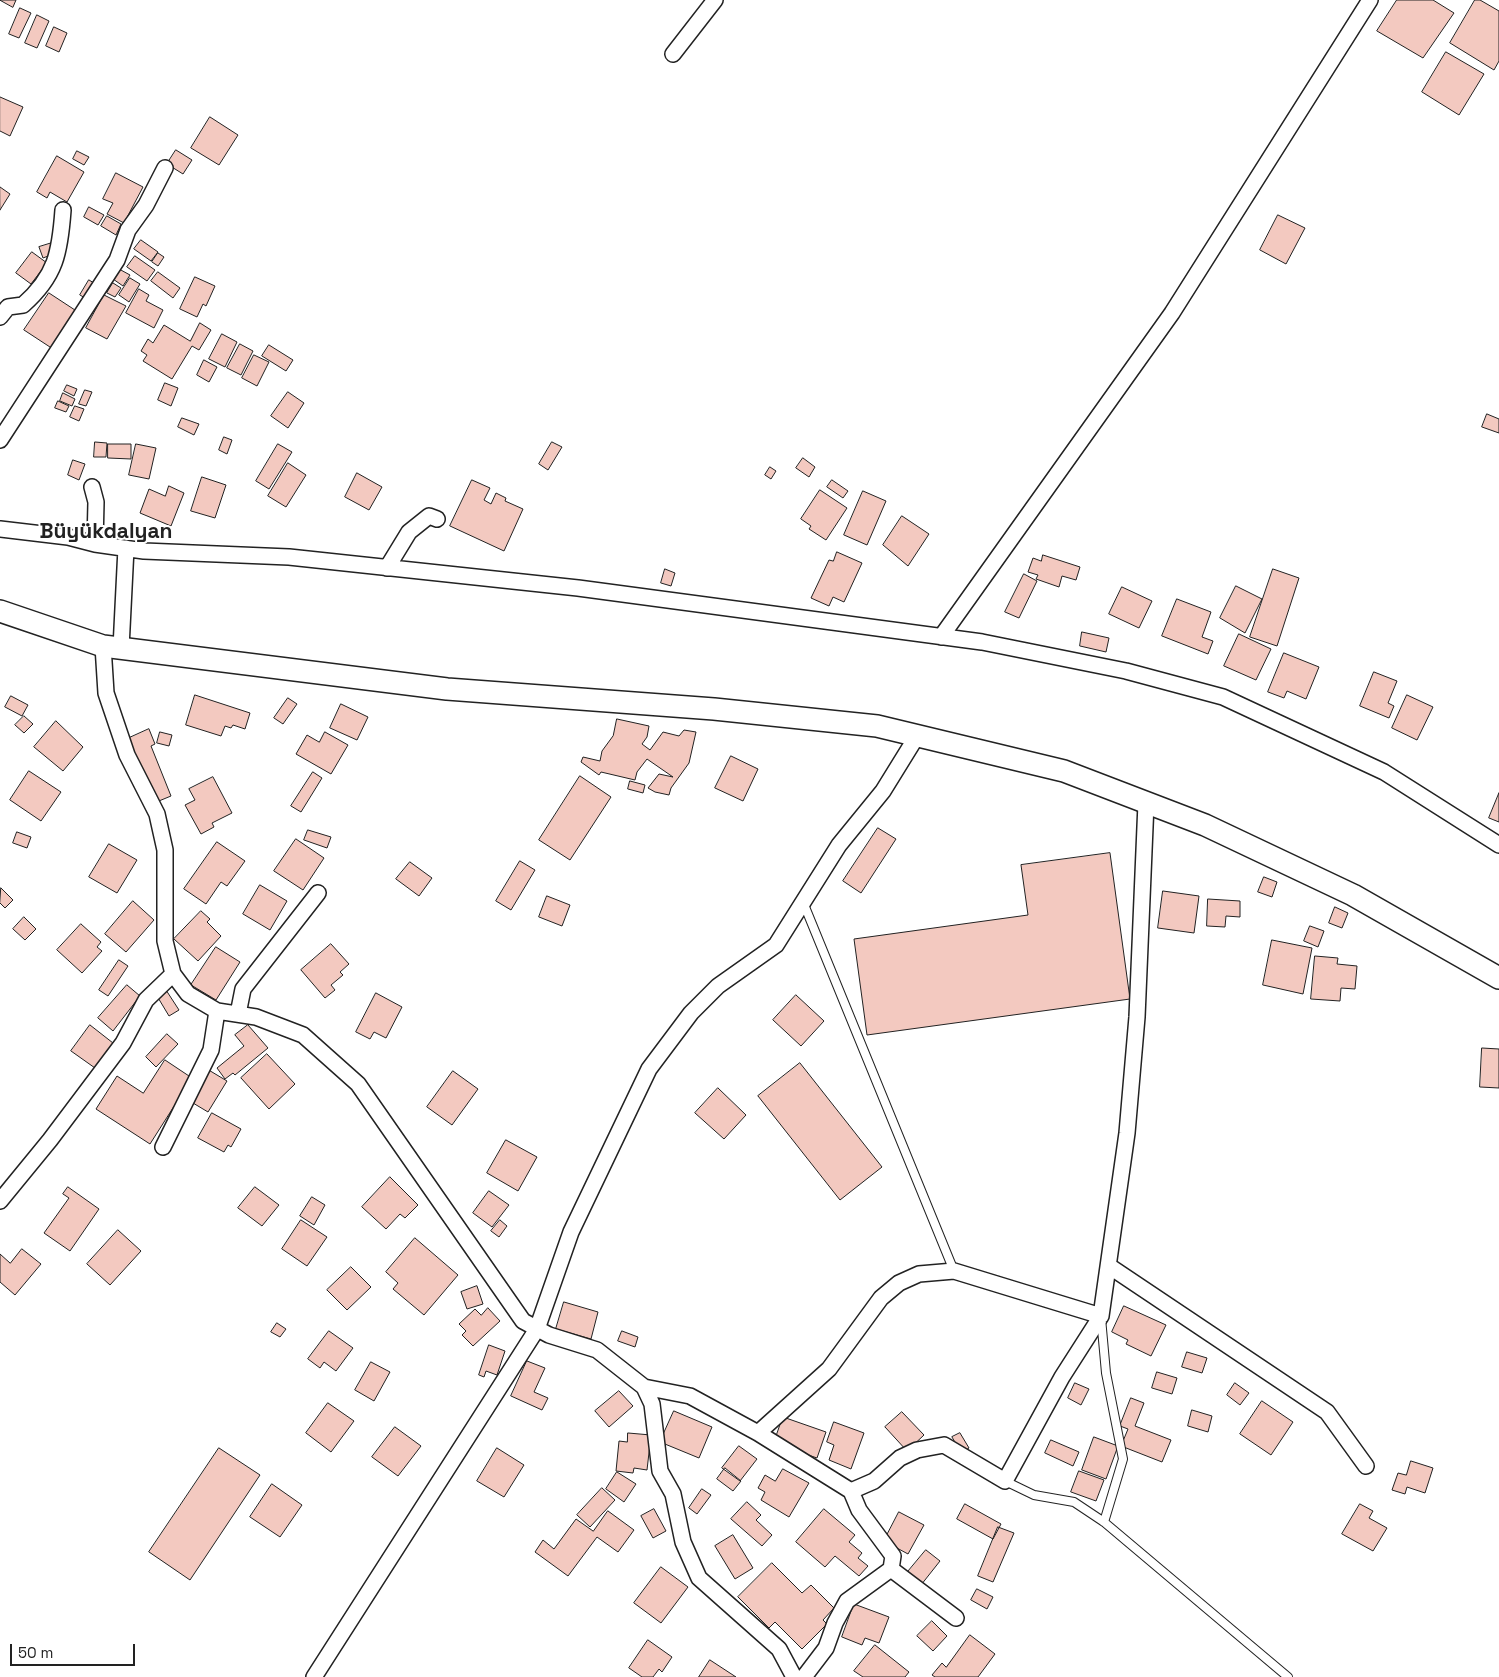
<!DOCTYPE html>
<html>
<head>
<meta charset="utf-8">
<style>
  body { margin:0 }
  #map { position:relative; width:1499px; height:1677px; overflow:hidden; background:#fff; font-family:"Space Grotesk",sans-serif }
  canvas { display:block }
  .scale { position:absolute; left:10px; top:1644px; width:125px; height:22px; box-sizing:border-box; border:2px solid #222; border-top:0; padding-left:6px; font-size:15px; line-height:18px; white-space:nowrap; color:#222; -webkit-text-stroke:4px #fff; paint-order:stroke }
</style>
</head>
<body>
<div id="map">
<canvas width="1499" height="1677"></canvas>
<div class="scale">50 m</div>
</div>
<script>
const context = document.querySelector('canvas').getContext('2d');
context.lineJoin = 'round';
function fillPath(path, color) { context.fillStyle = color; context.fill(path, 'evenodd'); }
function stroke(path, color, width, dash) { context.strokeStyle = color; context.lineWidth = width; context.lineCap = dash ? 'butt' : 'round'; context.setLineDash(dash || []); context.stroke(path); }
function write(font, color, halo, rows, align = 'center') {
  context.font = font + ' "Space Grotesk",sans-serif'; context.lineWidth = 4; context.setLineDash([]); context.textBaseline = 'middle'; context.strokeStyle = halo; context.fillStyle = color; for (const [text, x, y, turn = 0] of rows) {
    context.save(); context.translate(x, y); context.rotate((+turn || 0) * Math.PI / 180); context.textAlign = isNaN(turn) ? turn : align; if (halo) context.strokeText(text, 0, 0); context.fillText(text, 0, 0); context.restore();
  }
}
const building = new Path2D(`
  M 0,0 L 16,0 L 13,7 Z
  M 1397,0 L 1433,0 L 1454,13 L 1423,58 L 1377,31 Z
  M 1475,0 L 1480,0 L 1499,11 L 1499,61 L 1494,70 L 1450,43 Z
  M 20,8 L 31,13 L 19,38 L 9,34 Z
  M 37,15 L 49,21 L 37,48 L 25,43 Z
  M 54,27 L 67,33 L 59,52 L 46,46 Z
  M 1446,52 L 1484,74 L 1459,115 L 1422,92 Z
  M 0,97 L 23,107 L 10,136 L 0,131 Z
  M 210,117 L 238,135 L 219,165 L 191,148 Z
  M 176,150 L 192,160 L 183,174 L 167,164 Z
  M 77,151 L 89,157 L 84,165 L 73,159 Z
  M 57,156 L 84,172 L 67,202 L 50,192 L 47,198 L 37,192 Z
  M 116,173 L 143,187 L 124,223 L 107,214 L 113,203 L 103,199 Z
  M 0,187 L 10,194 L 0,210 Z
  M 89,207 L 104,215 L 98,225 L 84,217 Z
  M 1278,215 L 1305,228 L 1286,264 L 1260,250 Z
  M 107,216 L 121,224 L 116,235 L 101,226 Z
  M 141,240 L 158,252 L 151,261 L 134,249 Z
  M 52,243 L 56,253 L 43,258 L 39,247 Z
  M 32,252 L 47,263 L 31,284 L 16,273 Z
  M 158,253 L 164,257 L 158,266 L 152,262 Z
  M 135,256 L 155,270 L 147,281 L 127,267 Z
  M 119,269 L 130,275 L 123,286 L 113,279 Z
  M 158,272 L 180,288 L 173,298 L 151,281 Z
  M 195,277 L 215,286 L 206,306 L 203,304 L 197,317 L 180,309 Z
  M 130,278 L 140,284 L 129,302 L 119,295 Z
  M 89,280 L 99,286 L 90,301 L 80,295 Z
  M 113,283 L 121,288 L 115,297 L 107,293 Z
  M 139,289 L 149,295 L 146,301 L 163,310 L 154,328 L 126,313 Z
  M 49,293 L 78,312 L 53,349 L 24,330 Z
  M 104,295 L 126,306 L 107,339 L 86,328 Z
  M 200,323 L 211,330 L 199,350 L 192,346 L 172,379 L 143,361 L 147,355 L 141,351 L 148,339 L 153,343 L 164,325 L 190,341 Z
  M 222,334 L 237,342 L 225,367 L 209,359 Z
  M 240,344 L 253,351 L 241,375 L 227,368 Z
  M 269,345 L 293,360 L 286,371 L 262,356 Z
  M 254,355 L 269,362 L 257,386 L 242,378 Z
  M 204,360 L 217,367 L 209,382 L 197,375 Z
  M 165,383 L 178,388 L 171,406 L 158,400 Z
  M 67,385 L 77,389 L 74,396 L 64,391 Z
  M 85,390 L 92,392 L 86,406 L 79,404 Z
  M 288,392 L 304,403 L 288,428 L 271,416 Z
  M 63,393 L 75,399 L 72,406 L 60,401 Z
  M 58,401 L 69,406 L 66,412 L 55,408 Z
  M 75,406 L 84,409 L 79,421 L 70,417 Z
  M 1487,414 L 1499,419 L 1499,433 L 1482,427 Z
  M 182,418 L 199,424 L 194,435 L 178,427 Z
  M 224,437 L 232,440 L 227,454 L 219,450 Z
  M 95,442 L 107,443 L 106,457 L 94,457 Z
  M 552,442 L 562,447 L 548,470 L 539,464 Z
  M 108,444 L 131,444 L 131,459 L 108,458 Z
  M 136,444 L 156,448 L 149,479 L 129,475 Z
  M 278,444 L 292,452 L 269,489 L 256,481 Z
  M 803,458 L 815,467 L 809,477 L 796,468 Z
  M 73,460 L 85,464 L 79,480 L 68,475 Z
  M 288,463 L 306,475 L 286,507 L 268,496 Z
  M 770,467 L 776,471 L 771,479 L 765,475 Z
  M 357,473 L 382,487 L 369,510 L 345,497 Z
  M 202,477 L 226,485 L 215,518 L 191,511 Z
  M 472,480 L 490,488 L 484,500 L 491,504 L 496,493 L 506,498 L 505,501 L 523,509 L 504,551 L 450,526 Z
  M 832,480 L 848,491 L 843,498 L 827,487 Z
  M 169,486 L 184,493 L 171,526 L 140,513 L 149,489 L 165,496 Z
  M 820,490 L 847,508 L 826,540 L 809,529 L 811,526 L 801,519 Z
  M 863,491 L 886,501 L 867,545 L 844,535 Z
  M 902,516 L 929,534 L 908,566 L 883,545 Z
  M 837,552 L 862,563 L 844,602 L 833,597 L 829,606 L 811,598 L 829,560 L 833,561 Z
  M 1043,555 L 1080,567 L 1076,580 L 1062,576 L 1059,587 L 1036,579 L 1038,575 L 1028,572 L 1033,558 L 1041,561 Z
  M 665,569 L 675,573 L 671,586 L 661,583 Z
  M 1273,569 L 1299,578 L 1277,646 L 1250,637 Z
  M 1024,574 L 1037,581 L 1019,618 L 1005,612 Z
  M 1236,586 L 1262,599 L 1245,633 L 1220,618 Z
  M 1122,587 L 1152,601 L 1139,628 L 1109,614 Z
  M 1177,599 L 1211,612 L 1202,637 L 1213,641 L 1208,654 L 1162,636 Z
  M 1082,632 L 1109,638 L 1106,652 L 1080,646 Z
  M 1239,634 L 1271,649 L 1256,680 L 1224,666 Z
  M 1284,653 L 1319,667 L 1306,699 L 1287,691 L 1284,698 L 1268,692 Z
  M 1374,672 L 1397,681 L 1388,703 L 1394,706 L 1389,718 L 1360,706 Z
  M 195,695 L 250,713 L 245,729 L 233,725 L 231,728 L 225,726 L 221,736 L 186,725 Z
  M 1407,695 L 1433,707 L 1417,740 L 1392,728 Z
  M 11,696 L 28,705 L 22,716 L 5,707 Z
  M 288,698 L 297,704 L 283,724 L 274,718 Z
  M 341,704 L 368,717 L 357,740 L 330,728 Z
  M 24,716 L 33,724 L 24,733 L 15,725 Z
  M 617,719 L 649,726 L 647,737 L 642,744 L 650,750 L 663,732 L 679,736 L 684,730 L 696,732 L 689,763 L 671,788 L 669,795 L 655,792 L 648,788 L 659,774 L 673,777 L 647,759 L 637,772 L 635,780 L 601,772 L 599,775 L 581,762 L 583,757 L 600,761 L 602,751 L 613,736 Z
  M 56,721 L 83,747 L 63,771 L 34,747 Z
  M 149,729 L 155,744 L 151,746 L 171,796 L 154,803 L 127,739 Z
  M 160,732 L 172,735 L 169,746 L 157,743 Z
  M 325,732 L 348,745 L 331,774 L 296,754 L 307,735 L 319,742 Z
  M 731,756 L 758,769 L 743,801 L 715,788 Z
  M 29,771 L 61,792 L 41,821 L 10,800 Z
  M 313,772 L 322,778 L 301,812 L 291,806 Z
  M 580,776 L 611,797 L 570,860 L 539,840 Z
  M 213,777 L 232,813 L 212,823 L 214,827 L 201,834 L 185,805 L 195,800 L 189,789 Z
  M 630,781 L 645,785 L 643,793 L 628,789 Z
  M 1499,793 L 1499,822 L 1489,818 Z
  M 878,828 L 896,839 L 861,893 L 843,881 Z
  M 308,830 L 331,837 L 327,848 L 304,840 Z
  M 17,832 L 31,837 L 27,848 L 13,843 Z
  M 296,839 L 324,858 L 303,890 L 274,871 Z
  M 217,842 L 245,861 L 227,886 L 221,882 L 206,904 L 184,889 Z
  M 109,844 L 137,860 L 117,893 L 89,877 Z
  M 1110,853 L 1130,999 L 867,1035 L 854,939 L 1028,915 L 1021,865 Z
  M 520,861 L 535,870 L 511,910 L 496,901 Z
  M 410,862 L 432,878 L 419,896 L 396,879 Z
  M 1264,877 L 1277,882 L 1272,897 L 1258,892 Z
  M 260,885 L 287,901 L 270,930 L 243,914 Z
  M 1,888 L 13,900 L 5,908 L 0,903 Z
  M 1163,891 L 1199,896 L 1194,933 L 1158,928 Z
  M 547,896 L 570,905 L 562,926 L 539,917 Z
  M 1208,899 L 1240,901 L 1240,917 L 1226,916 L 1225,927 L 1207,926 Z
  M 133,901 L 154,920 L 126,952 L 105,934 Z
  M 1335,907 L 1348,913 L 1342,928 L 1329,923 Z
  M 201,911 L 210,919 L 207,922 L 221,936 L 198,961 L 174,939 Z
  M 24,917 L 36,929 L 25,940 L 13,929 Z
  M 81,924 L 101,942 L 97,947 L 102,951 L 82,973 L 57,950 Z
  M 1310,926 L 1324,931 L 1318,947 L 1304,941 Z
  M 1272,940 L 1312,948 L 1303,994 L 1263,985 Z
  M 331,944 L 349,964 L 340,972 L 343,975 L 331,985 L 335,990 L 325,998 L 301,970 Z
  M 216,947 L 240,962 L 216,1000 L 191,985 Z
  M 1315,956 L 1338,958 L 1337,964 L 1357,966 L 1355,989 L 1341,988 L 1340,1001 L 1311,999 Z
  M 119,960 L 128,966 L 108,996 L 99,990 Z
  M 127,985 L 140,996 L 113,1031 L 98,1018 Z
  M 166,990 L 179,1010 L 169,1016 L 157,996 Z
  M 376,993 L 402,1007 L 386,1038 L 374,1032 L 370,1039 L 356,1032 Z
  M 796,995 L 824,1021 L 801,1046 L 773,1020 Z
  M 90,1025 L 113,1043 L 95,1068 L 71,1051 Z
  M 248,1025 L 268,1048 L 235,1075 L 233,1073 L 225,1079 L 217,1068 L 244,1046 L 235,1035 Z
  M 167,1034 L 178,1044 L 156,1067 L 146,1057 Z
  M 1482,1048 L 1499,1049 L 1499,1088 L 1480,1087 Z
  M 267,1054 L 295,1084 L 269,1109 L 241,1078 Z
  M 165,1060 L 192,1078 L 150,1144 L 96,1109 L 117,1076 L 143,1093 Z
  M 800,1063 L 882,1167 L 840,1200 L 758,1096 Z
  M 207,1069 L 227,1081 L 208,1112 L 188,1100 Z
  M 453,1071 L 478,1089 L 452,1125 L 427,1107 Z
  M 718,1088 L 746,1115 L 724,1139 L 695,1113 Z
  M 212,1113 L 241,1129 L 231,1147 L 228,1145 L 224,1152 L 198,1138 Z
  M 506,1140 L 537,1157 L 518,1191 L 487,1173 Z
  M 390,1177 L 418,1205 L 405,1218 L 400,1214 L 386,1229 L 362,1207 Z
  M 68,1187 L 99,1209 L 70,1251 L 44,1233 L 69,1198 L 63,1194 Z
  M 255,1187 L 279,1205 L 262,1226 L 238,1208 Z
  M 489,1191 L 509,1205 L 492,1227 L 473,1213 Z
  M 312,1197 L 325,1205 L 314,1225 L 300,1216 Z
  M 301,1220 L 327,1237 L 307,1266 L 282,1249 Z
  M 500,1220 L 507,1226 L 499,1237 L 491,1231 Z
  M 118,1230 L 141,1251 L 110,1285 L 87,1264 Z
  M 415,1238 L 458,1275 L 424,1315 L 393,1289 L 398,1283 L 386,1272 Z
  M 22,1249 L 41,1264 L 15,1295 L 0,1282 L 0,1254 L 10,1263 Z
  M 351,1267 L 371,1287 L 347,1310 L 327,1290 Z
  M 477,1286 L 483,1304 L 467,1309 L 461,1292 Z
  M 564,1302 L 598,1312 L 591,1339 L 556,1329 Z
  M 1124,1306 L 1166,1325 L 1151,1356 L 1126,1344 L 1128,1340 L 1112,1332 Z
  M 488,1308 L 500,1321 L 473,1346 L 462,1335 L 466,1331 L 459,1324 L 475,1309 L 481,1315 Z
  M 277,1323 L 286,1329 L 280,1337 L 271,1332 Z
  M 329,1331 L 353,1348 L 336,1371 L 324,1362 L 320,1368 L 308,1359 Z
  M 622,1331 L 638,1337 L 635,1347 L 618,1341 Z
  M 489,1345 L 505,1351 L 497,1375 L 486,1371 L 484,1377 L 479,1375 Z
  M 1187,1352 L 1207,1358 L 1202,1373 L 1182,1367 Z
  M 527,1361 L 545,1368 L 534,1392 L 548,1398 L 542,1410 L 511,1396 Z
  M 371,1362 L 390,1372 L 374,1401 L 355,1390 Z
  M 1157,1372 L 1177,1378 L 1172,1394 L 1152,1388 Z
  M 1075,1383 L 1089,1389 L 1081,1405 L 1068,1398 Z
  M 1235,1383 L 1249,1393 L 1240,1405 L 1227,1395 Z
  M 619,1391 L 633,1406 L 609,1427 L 595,1411 Z
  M 1131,1398 L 1144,1403 L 1135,1426 L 1171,1440 L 1162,1462 L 1121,1446 L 1128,1429 L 1120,1426 Z
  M 1262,1401 L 1293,1422 L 1271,1455 L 1240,1434 Z
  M 328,1403 L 354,1421 L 331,1452 L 306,1433 Z
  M 1192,1410 L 1212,1416 L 1208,1432 L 1188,1426 Z
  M 674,1411 L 712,1427 L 699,1458 L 660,1442 Z
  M 902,1412 L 924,1435 L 907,1451 L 885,1427 Z
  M 783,1417 L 826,1432 L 817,1458 L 774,1443 Z
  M 834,1422 L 864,1433 L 851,1469 L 829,1460 L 834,1445 L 827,1442 Z
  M 395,1427 L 421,1446 L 398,1476 L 372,1457 Z
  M 628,1433 L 651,1435 L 647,1470 L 634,1468 L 633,1473 L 616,1471 L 619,1441 L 627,1442 Z
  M 960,1433 L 969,1448 L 961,1453 L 952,1437 Z
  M 1094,1437 L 1118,1446 L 1106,1479 L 1082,1470 Z
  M 1051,1440 L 1079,1452 L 1073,1466 L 1045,1453 Z
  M 739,1446 L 757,1459 L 740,1481 L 722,1468 Z
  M 219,1448 L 260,1475 L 190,1580 L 149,1552 Z
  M 497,1448 L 524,1465 L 504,1497 L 477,1481 Z
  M 1411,1461 L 1433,1468 L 1425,1493 L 1407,1487 L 1405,1494 L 1392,1490 L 1398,1473 L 1406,1475 Z
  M 725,1468 L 741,1481 L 733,1491 L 717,1479 Z
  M 783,1469 L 809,1483 L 789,1517 L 761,1500 L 765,1492 L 758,1488 L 765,1475 L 775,1481 Z
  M 1079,1471 L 1104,1480 L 1096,1501 L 1071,1492 Z
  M 617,1472 L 636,1484 L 624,1502 L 606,1489 Z
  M 272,1484 L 302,1505 L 280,1537 L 250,1517 Z
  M 602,1488 L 615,1500 L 590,1527 L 577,1515 Z
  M 702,1489 L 711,1495 L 697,1514 L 689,1508 Z
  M 747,1502 L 761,1515 L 756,1520 L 772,1535 L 762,1546 L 731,1519 Z
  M 965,1504 L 1001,1524 L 993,1539 L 957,1519 Z
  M 1360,1504 L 1373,1511 L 1369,1518 L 1387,1528 L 1373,1551 L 1342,1534 Z
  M 654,1509 L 666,1531 L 653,1538 L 641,1516 Z
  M 824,1509 L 855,1535 L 849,1542 L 862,1553 L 858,1558 L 868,1566 L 859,1576 L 835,1556 L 825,1567 L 796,1542 Z
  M 608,1511 L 634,1530 L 618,1552 L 597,1537 L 568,1576 L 535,1552 L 543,1540 L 554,1549 L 576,1519 L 593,1531 Z
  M 899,1512 L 924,1525 L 908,1554 L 884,1541 Z
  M 998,1527 L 1014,1533 L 993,1582 L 978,1576 Z
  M 733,1535 L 753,1568 L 735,1579 L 715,1546 Z
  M 926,1550 L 940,1561 L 921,1585 L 906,1574 Z
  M 772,1563 L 802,1593 L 811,1585 L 834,1608 L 823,1620 L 827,1624 L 802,1649 L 775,1622 L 769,1628 L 738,1597 Z
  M 661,1567 L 688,1587 L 661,1623 L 634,1603 Z
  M 977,1589 L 993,1597 L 987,1609 L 971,1600 Z
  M 854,1604 L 889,1617 L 879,1643 L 865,1638 L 862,1645 L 842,1637 Z
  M 932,1621 L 947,1636 L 933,1651 L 917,1636 Z
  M 970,1635 L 995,1654 L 978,1677 L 935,1677 L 932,1675 L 942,1663 L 946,1667 Z
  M 648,1640 L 672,1657 L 662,1672 L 659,1669 L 653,1677 L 642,1677 L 629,1668 Z
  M 875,1645 L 909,1672 L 905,1677 L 863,1677 L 854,1671 Z
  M 710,1660 L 736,1677 L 699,1677 Z`);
const lane = new Path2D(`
  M 803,902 L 954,1271
  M 1101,1318 L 1106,1373 L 1123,1459 L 1104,1522
  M 1005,1481 L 1034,1495 L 1074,1502 L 1104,1522 L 1288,1677`);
const street = new Path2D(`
  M 673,54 L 715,0
  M 0,317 L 8,307 L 23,305 C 56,276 60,252 63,210
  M 0,440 L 117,260 L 128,230 L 146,205 L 165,168
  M 92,487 L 96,502 L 95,544
  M 0,529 L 68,537 L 95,544 L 144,551 L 289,557 L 578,588 L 982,642 L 1126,671 L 1223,697 L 1384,772 L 1499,845
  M 387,568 L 409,532 L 429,516 L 437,519
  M 941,637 L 1172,313 L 1370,0
  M 103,646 L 106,693 L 127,755 L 157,814 L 165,850 L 165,941 L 173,974 L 188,994 L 217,1011 L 256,1017 L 303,1035 L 358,1084 L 523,1321 L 549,1335 L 597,1350 L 644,1387 L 652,1404 L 660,1471 L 673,1494 L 683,1542 L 699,1578 L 779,1649 L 794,1677
  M 121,648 L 126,548
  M 238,1014 L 243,989 L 318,893
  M 163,1147 L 211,1050 L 217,1011
  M 0,1201 L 50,1140 L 123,1043 L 146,1000 L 173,974
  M 1109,1266 L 1327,1412 L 1366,1466
  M 644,1387 L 690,1396 L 758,1433 L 851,1491 L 874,1481 L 900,1458 L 917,1450 L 944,1445 L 1005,1481 L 1062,1377 L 1101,1316 L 1127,1133 L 1137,1017 L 1146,803
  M 758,1433 L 829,1369 L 881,1298 L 899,1283 L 919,1274 L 954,1271 L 1101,1316
  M 891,1569 L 956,1618
  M 314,1677 L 537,1329 L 571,1232 L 649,1069 L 691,1013 L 718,986 L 776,945 L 839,845 L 883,791 L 917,736
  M 804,1677 L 826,1648 L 835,1623 L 847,1601 L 891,1569 L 893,1556 L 859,1510 L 851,1491`);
const secondary = new Path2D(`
  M 0,611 L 103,646 L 447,689 L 714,709 L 877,726 L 1064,771 L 1205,825 L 1353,895 L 1499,978`);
const districtNames = [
  ["Büyükdalyan",106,532]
];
fillPath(building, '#f3c9c0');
stroke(building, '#222', 1);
stroke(lane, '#222', 10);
stroke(street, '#222', 18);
stroke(secondary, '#222', 24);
stroke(lane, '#fff', 8);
stroke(street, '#fff', 15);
stroke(secondary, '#fff', 21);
write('bold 21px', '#222', '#fff', districtNames);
</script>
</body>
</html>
